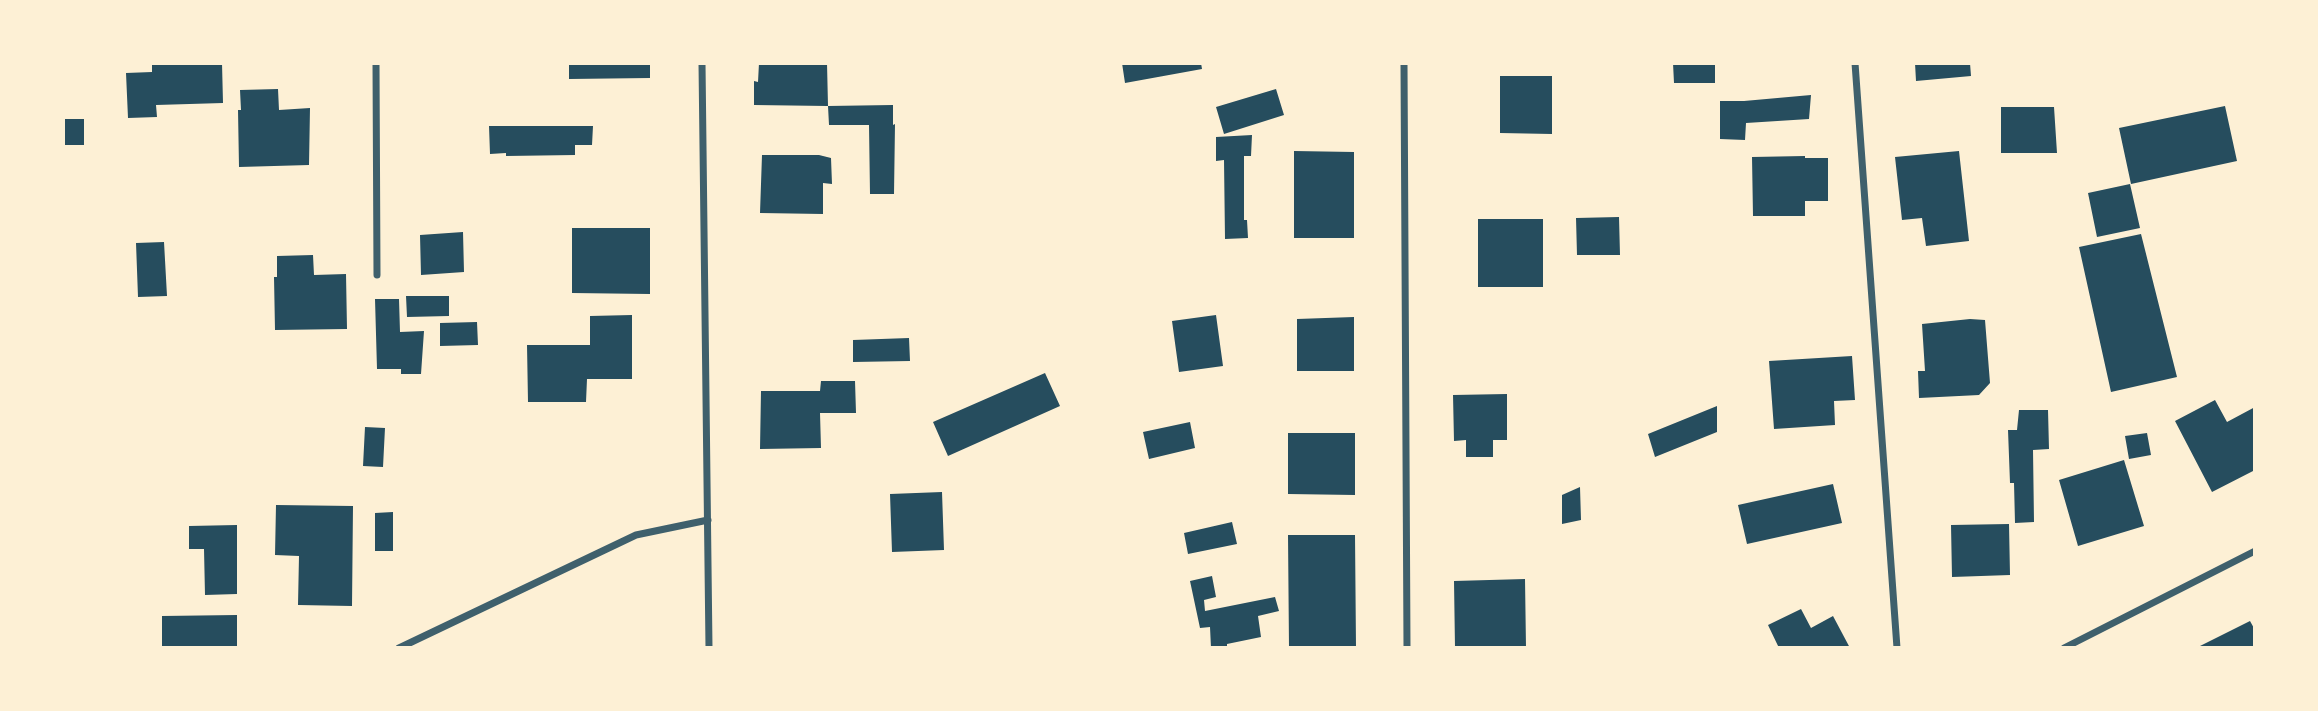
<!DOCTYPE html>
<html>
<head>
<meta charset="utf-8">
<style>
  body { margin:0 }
  #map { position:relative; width:2318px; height:711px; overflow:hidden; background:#fdf0d5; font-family:Raleway,sans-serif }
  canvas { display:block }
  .frame { position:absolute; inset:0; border:65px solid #fdf0d5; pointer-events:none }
</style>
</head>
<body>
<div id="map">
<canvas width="2318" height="711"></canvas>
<div class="frame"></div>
</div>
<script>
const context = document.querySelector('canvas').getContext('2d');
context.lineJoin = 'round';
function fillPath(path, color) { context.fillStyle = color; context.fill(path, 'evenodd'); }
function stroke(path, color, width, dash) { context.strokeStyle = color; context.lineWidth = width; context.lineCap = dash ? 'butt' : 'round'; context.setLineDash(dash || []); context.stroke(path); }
const building = new Path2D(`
  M 222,63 L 223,103 L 156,105 L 157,117 L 128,118 L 126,73 L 152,72 L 152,65 Z
  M 569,63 L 650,63 L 650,78 L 569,79 Z
  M 759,63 L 827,63 L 828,106 L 754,105 L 754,81 L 758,82 Z
  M 1122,63 L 1201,63 L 1202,69 L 1125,83 Z
  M 1673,63 L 1715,63 L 1715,83 L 1674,83 Z
  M 1915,63 L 1970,63 L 1971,76 L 1916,81 Z
  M 1500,76 L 1552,76 L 1552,134 L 1500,133 Z
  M 278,89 L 279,110 L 310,108 L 309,165 L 239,167 L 238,110 L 241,110 L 240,90 Z
  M 1276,89 L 1284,115 L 1224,134 L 1216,107 Z
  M 1811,95 L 1809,119 L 1746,123 L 1745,140 L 1720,139 L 1720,101 L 1744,101 Z
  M 893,105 L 893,125 L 895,124 L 894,194 L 870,194 L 869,125 L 829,125 L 828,106 Z
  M 2225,106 L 2237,161 L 2131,184 L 2119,128 Z
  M 2001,107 L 2054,107 L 2057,153 L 2001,153 Z
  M 63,119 L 84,119 L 84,145 L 63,145 Z
  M 489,126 L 593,126 L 592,145 L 575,145 L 575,155 L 506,156 L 506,153 L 490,154 Z
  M 1252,135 L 1251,156 L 1244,156 L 1244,220 L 1247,220 L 1248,238 L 1225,239 L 1224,160 L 1216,161 L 1216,137 Z
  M 1294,151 L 1354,152 L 1354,238 L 1294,238 Z
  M 1959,151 L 1969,241 L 1926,246 L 1922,218 L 1902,220 L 1895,157 Z
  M 762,155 L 819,155 L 831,158 L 832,184 L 823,183 L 823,214 L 760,213 Z
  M 1805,156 L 1805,158 L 1828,158 L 1828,201 L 1805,201 L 1805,216 L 1753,216 L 1752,157 Z
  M 2130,184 L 2140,228 L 2097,237 L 2088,193 Z
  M 1619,217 L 1620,255 L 1577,255 L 1576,218 Z
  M 1478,219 L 1543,219 L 1543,287 L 1478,287 Z
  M 572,228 L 650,228 L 650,294 L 572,293 Z
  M 463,232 L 464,272 L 421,275 L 420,235 Z
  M 2141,234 L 2177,377 L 2111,392 L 2079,247 Z
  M 164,242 L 167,296 L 138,297 L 136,243 Z
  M 313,255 L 314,275 L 346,274 L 347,329 L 275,330 L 274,277 L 277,277 L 277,256 Z
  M 406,296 L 449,296 L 449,316 L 407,317 Z
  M 375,299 L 399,299 L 400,332 L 424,331 L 421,374 L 401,374 L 401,369 L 377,369 Z
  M 632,315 L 632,379 L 587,379 L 586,402 L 528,402 L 527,345 L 590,345 L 590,316 Z
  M 1216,315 L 1223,366 L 1179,372 L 1172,321 Z
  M 1354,317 L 1354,371 L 1297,371 L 1297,319 Z
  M 1970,319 L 1985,320 L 1990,383 L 1979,395 L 1919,398 L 1918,371 L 1925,371 L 1922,324 Z
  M 477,322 L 478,345 L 440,346 L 440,323 Z
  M 909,338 L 910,361 L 853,362 L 853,340 Z
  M 1852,356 L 1855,400 L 1834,401 L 1835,425 L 1774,429 L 1769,361 Z
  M 1045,373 L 1060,406 L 948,456 L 933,422 Z
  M 821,381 L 855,381 L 856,413 L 820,413 L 821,448 L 760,449 L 761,391 L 820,391 Z
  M 1507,394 L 1507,440 L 1493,440 L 1493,457 L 1466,457 L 1466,440 L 1454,441 L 1453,395 Z
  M 2215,400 L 2227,422 L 2255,407 L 2255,470 L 2212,492 L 2175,421 Z
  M 1717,406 L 1717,432 L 1655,457 L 1648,434 Z
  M 2019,410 L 2048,410 L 2049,449 L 2033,450 L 2034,522 L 2015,523 L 2014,483 L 2010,483 L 2008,430 L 2017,430 Z
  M 1190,422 L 1195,448 L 1149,459 L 1143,432 Z
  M 365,427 L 385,428 L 383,467 L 363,466 Z
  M 1288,433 L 1355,433 L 1355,495 L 1288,494 Z
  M 2147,433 L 2151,455 L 2129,459 L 2125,436 Z
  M 2124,460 L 2144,526 L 2078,546 L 2059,480 Z
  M 1833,484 L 1842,523 L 1747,544 L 1738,505 Z
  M 1580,487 L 1581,520 L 1562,524 L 1562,495 Z
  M 942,492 L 944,550 L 892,552 L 890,494 Z
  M 276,505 L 353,506 L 352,606 L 298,605 L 299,556 L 275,555 Z
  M 393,512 L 393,551 L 375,551 L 375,513 Z
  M 1232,522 L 1237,544 L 1188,554 L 1184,533 Z
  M 2009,524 L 2010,575 L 1952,577 L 1951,525 Z
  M 237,525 L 237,594 L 205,595 L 204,549 L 189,549 L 189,526 Z
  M 1288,535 L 1355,535 L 1356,648 L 1289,648 Z
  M 1212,576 L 1216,597 L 1204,600 L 1205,611 L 1275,597 L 1279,611 L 1258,616 L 1261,637 L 1227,644 L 1227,648 L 1211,648 L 1210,627 L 1200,628 L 1190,581 Z
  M 1525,579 L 1526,648 L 1455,648 L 1454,581 Z
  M 1801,609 L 1811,628 L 1833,616 L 1850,648 L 1779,648 L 1768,625 Z
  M 237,615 L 237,648 L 162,648 L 162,616 Z
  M 2250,621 L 2255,630 L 2255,648 L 2196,648 Z`);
const minor = new Path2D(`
  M 376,63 L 377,275
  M 702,63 L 709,648
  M 1404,63 L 1407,648
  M 1855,63 L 1897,648
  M 399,648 L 636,535 L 708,520
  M 2064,648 L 2255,551`);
fillPath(building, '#264d5e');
stroke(minor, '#3f606c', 7);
</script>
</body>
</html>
